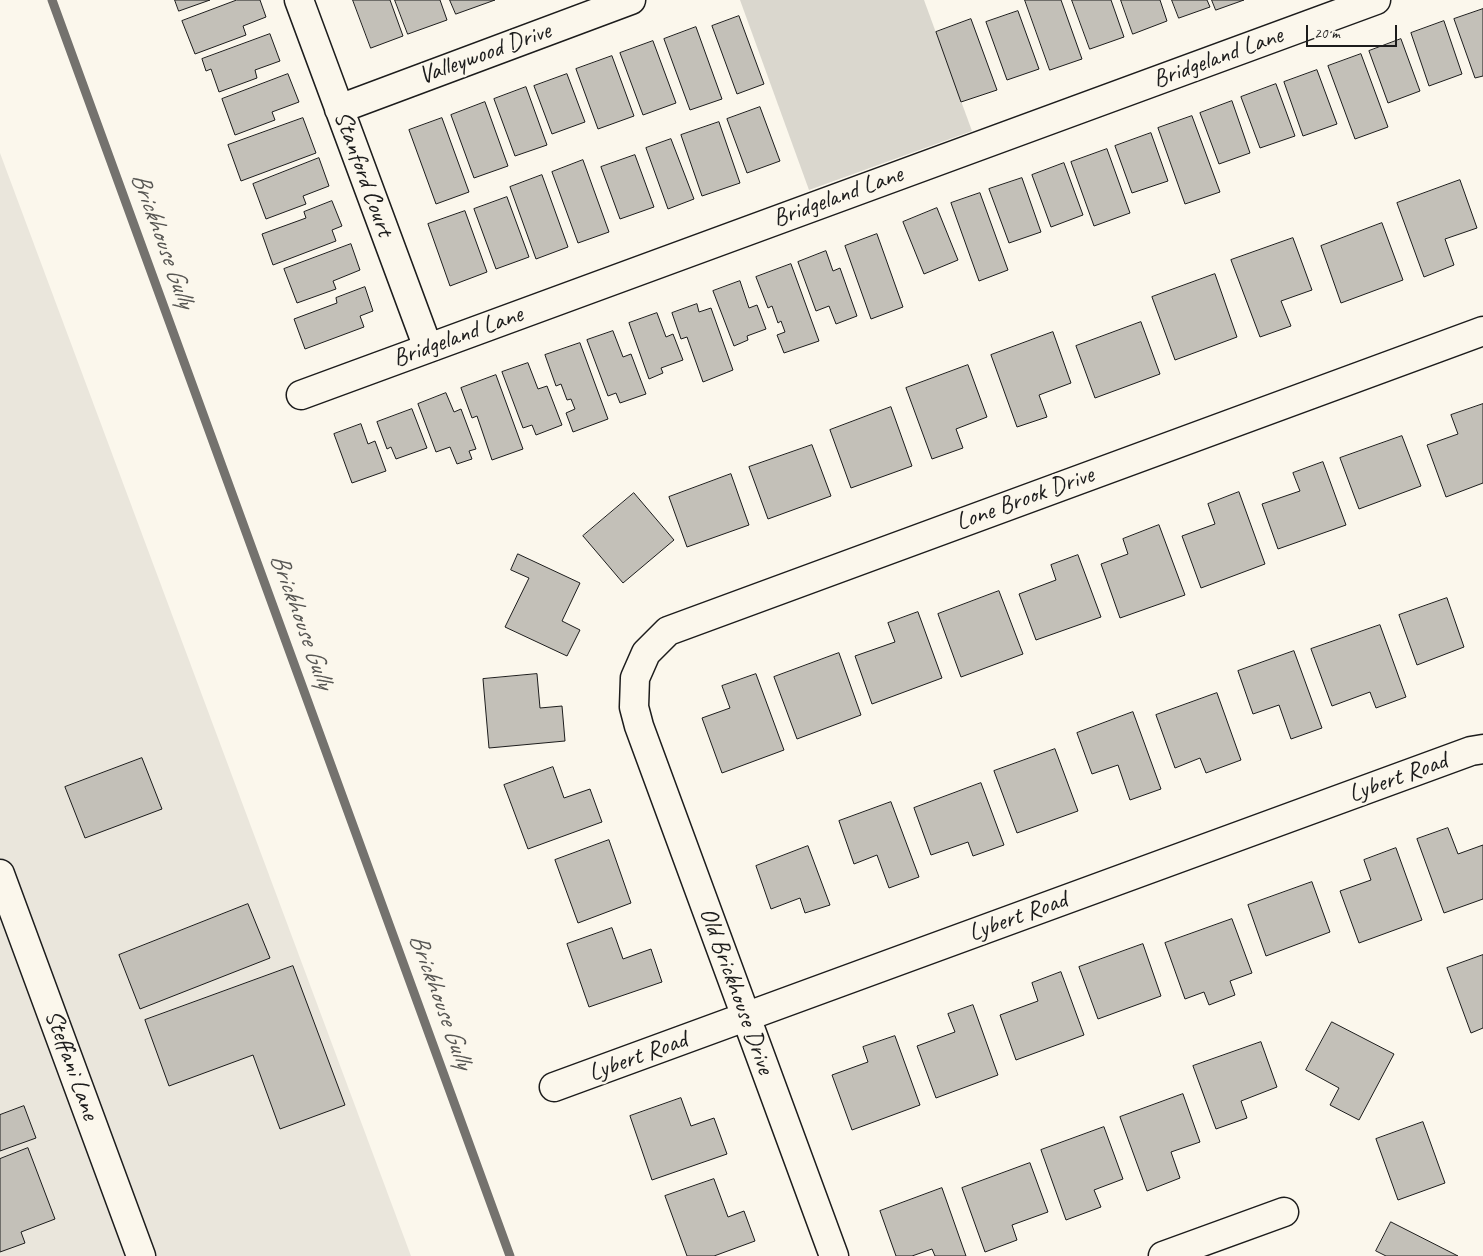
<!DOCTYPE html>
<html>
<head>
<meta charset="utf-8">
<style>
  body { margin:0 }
  #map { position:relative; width:1483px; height:1256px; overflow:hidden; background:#fbf7ec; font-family:Caveat,sans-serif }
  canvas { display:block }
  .scale { position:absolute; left:1306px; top:25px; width:91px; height:22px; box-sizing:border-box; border:2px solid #1c1c1c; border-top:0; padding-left:6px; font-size:15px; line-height:18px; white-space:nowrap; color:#1c1c1c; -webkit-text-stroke:4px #fbf7ec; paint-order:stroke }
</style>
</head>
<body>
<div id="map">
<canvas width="1483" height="1256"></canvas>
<div class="scale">20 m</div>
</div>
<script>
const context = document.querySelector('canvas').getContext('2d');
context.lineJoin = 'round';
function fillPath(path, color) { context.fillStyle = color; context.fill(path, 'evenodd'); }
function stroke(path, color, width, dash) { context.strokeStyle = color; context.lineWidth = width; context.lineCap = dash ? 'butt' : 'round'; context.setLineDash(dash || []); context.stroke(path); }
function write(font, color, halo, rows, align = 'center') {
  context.font = font + ' Caveat,sans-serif'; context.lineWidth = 5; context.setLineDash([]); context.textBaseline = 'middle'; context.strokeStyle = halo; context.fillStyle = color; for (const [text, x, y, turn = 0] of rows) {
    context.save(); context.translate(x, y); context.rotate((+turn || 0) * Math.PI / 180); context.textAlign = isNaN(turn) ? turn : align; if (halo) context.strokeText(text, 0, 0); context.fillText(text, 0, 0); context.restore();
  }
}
const built = new Path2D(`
  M 0,153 L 411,1256 L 0,1256 Z`);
const green = new Path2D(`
  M 740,0 L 924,0 L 972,131 L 809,190 Z`);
const stream = new Path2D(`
  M 52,0 L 510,1256`);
const building = new Path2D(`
  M 175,0 L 210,0 L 179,11 Z
  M 237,0 L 260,0 L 266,17 L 243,26 L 246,35 L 195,54 L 182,21 Z
  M 353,0 L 390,0 L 403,36 L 371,48 Z
  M 395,0 L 440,0 L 447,20 L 408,34 Z
  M 450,0 L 495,0 L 456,14 Z
  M 1025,0 L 1061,0 L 1082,59 L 1050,70 Z
  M 1072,0 L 1111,0 L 1124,37 L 1090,49 Z
  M 1121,0 L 1160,0 L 1167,21 L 1133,34 Z
  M 1172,0 L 1207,0 L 1210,7 L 1179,18 Z
  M 1212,0 L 1244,0 L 1216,10 Z
  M 1483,9 L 1483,76 L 1475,78 L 1454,19 Z
  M 1018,11 L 1039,69 L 1007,80 L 986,22 Z
  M 739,16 L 764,84 L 737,94 L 712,26 Z
  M 971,19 L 997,90 L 961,102 L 936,32 Z
  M 1444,21 L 1462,74 L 1429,86 L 1411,33 Z
  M 696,27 L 722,99 L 690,110 L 664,39 Z
  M 270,34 L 280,61 L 255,70 L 257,78 L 219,92 L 211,69 L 206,71 L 202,59 Z
  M 1401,39 L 1420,91 L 1388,103 L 1369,51 Z
  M 653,41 L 676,103 L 643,115 L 620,53 Z
  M 1361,54 L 1388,127 L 1355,139 L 1328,66 Z
  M 612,56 L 634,116 L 598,129 L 576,69 Z
  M 1317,70 L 1337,124 L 1303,136 L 1284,82 Z
  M 288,74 L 299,102 L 272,112 L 275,120 L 235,135 L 222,99 Z
  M 567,74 L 585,122 L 552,134 L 534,86 Z
  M 1276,84 L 1295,136 L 1260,148 L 1241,97 Z
  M 526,87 L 547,145 L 515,156 L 494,99 Z
  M 1232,101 L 1250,153 L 1219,164 L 1200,113 Z
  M 485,102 L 508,166 L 474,178 L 451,115 Z
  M 760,107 L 780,161 L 747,173 L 727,119 Z
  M 1192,116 L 1220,192 L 1185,204 L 1158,128 Z
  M 303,118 L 316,153 L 241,181 L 228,145 Z
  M 442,118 L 469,192 L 436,204 L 409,130 Z
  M 719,122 L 740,183 L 702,196 L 681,135 Z
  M 1151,133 L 1168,181 L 1132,193 L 1115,146 Z
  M 671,139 L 694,199 L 668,209 L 646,148 Z
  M 1107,149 L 1130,213 L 1094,226 L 1071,162 Z
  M 635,155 L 654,207 L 620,219 L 601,167 Z
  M 319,158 L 329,186 L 303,196 L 306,204 L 266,219 L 253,184 Z
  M 583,160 L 609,232 L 578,243 L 552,172 Z
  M 1064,163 L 1083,215 L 1051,227 L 1032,175 Z
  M 542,175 L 568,247 L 536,259 L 510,187 Z
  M 1022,178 L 1041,232 L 1009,243 L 989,189 Z
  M 1460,180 L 1477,228 L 1445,239 L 1454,265 L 1424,277 L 1397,203 Z
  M 980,193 L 1008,270 L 979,281 L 951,203 Z
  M 507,197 L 529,257 L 496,269 L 474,209 Z
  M 332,201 L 342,226 L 332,230 L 336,241 L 273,265 L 262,234 L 306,218 L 304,212 Z
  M 937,208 L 958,260 L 924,274 L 903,222 Z
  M 465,211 L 487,272 L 450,286 L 428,224 Z
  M 1382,223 L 1403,280 L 1341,303 L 1321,246 Z
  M 877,234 L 903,307 L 871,319 L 845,246 Z
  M 1293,238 L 1312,290 L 1281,301 L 1291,326 L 1260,337 L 1231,260 Z
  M 351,244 L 360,270 L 333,281 L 336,289 L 297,303 L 284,269 Z
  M 826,251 L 833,271 L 840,268 L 857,316 L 836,324 L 829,306 L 816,311 L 798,262 Z
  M 791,264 L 819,341 L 784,353 L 777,335 L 785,332 L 781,321 L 778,323 L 772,306 L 768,308 L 756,277 Z
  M 1215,274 L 1237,337 L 1175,360 L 1152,297 Z
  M 740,281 L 749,308 L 757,305 L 766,329 L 747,336 L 748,340 L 734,346 L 713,291 Z
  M 365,287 L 373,311 L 360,316 L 364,327 L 305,349 L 294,319 L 337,303 L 336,298 Z
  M 697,304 L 699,312 L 711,308 L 733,370 L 703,382 L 687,337 L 681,339 L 672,313 Z
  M 657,313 L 666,337 L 673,334 L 683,360 L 661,368 L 663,373 L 649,379 L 629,323 Z
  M 1141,322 L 1160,374 L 1095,398 L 1076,346 Z
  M 613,331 L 623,357 L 631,354 L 646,394 L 620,403 L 616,393 L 608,396 L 587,340 Z
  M 1053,332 L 1071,383 L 1039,395 L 1047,417 L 1017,427 L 991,355 Z
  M 580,343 L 608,419 L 573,432 L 566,413 L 575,409 L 571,399 L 567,400 L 561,384 L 556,386 L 545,355 Z
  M 528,363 L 538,389 L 547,386 L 562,425 L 536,435 L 532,425 L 523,428 L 502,372 Z
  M 968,365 L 987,417 L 956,429 L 963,448 L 932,459 L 906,388 Z
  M 496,375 L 523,449 L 492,460 L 477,416 L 472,418 L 461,388 Z
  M 446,393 L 454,412 L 461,409 L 476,449 L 469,451 L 472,459 L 457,464 L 450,447 L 436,452 L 418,404 Z
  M 1483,404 L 1483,483 L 1446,497 L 1427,445 L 1458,434 L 1451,415 Z
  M 891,407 L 912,466 L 851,488 L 830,430 Z
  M 412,409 L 427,448 L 396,459 L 391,447 L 387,449 L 377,422 Z
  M 361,424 L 368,444 L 375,441 L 386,471 L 352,483 L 334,434 Z
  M 1402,436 L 1421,486 L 1359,509 L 1340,458 Z
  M 812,445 L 831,496 L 768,519 L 749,467 Z
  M 1323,462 L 1346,525 L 1278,549 L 1262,504 L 1300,491 L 1293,473 Z
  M 731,474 L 749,525 L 687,547 L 669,497 Z
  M 1239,492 L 1265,564 L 1201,588 L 1182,536 L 1215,524 L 1208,504 Z
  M 634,493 L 674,540 L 623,583 L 583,536 Z
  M 1159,525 L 1185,595 L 1120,618 L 1101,564 L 1128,554 L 1123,539 Z
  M 518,554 L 580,583 L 562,621 L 580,630 L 567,656 L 505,627 L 529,578 L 511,570 Z
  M 1078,555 L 1101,617 L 1036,640 L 1019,594 L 1056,580 L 1051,565 Z
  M 999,591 L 1023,654 L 961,677 L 938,614 Z
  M 1447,598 L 1464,647 L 1417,665 L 1399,615 Z
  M 918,612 L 942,678 L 872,704 L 855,656 L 895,642 L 888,623 Z
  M 1380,625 L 1406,697 L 1376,708 L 1370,692 L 1332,706 L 1311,649 Z
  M 1294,651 L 1322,728 L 1291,739 L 1279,705 L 1253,714 L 1238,671 Z
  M 839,653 L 861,715 L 797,739 L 774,677 Z
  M 537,674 L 540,708 L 562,706 L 565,741 L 489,748 L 483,679 Z
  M 756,674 L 784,750 L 722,773 L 702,718 L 730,708 L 722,686 Z
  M 1217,693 L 1241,760 L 1206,773 L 1200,758 L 1175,768 L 1156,715 Z
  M 1133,712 L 1161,789 L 1130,800 L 1118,765 L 1092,774 L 1077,733 Z
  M 1055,749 L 1078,811 L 1017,833 L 994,771 Z
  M 142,758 L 162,809 L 85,838 L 65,787 Z
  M 553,767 L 564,798 L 590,789 L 602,822 L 528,849 L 504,785 Z
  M 981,783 L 1004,845 L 973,856 L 968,842 L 931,855 L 914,808 Z
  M 891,802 L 919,877 L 889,888 L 877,855 L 854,864 L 839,821 Z
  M 1448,828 L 1458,854 L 1483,845 L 1483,899 L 1444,913 L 1417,839 Z
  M 609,840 L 631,903 L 578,923 L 555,860 Z
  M 808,846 L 830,905 L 805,913 L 800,898 L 771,909 L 756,866 Z
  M 1396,848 L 1422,920 L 1359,943 L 1340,891 L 1371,880 L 1364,860 Z
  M 1312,882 L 1330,932 L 1266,956 L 1248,905 Z
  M 248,904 L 270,958 L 140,1009 L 119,955 Z
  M 1232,919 L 1252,973 L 1230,981 L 1235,995 L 1209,1005 L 1204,992 L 1185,999 L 1165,943 Z
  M 612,928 L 623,959 L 651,949 L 662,982 L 589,1007 L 567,944 Z
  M 1143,944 L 1161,996 L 1098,1019 L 1079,967 Z
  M 1483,955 L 1483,1028 L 1471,1033 L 1447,968 Z
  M 293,966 L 345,1105 L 280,1129 L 253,1055 L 169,1086 L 145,1020 Z
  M 1061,972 L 1084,1035 L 1016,1060 L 1000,1015 L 1038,1001 L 1032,983 Z
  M 973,1005 L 998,1075 L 936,1098 L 917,1046 L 955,1032 L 948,1014 Z
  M 1332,1022 L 1394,1054 L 1359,1120 L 1330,1105 L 1339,1088 L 1306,1070 Z
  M 895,1036 L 920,1105 L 852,1130 L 832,1075 L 868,1062 L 863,1047 Z
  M 1261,1042 L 1277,1087 L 1241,1101 L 1247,1118 L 1216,1129 L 1193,1066 Z
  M 1183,1094 L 1200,1142 L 1171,1152 L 1180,1178 L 1147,1191 L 1120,1117 Z
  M 681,1098 L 691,1126 L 714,1118 L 727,1154 L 652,1180 L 630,1116 Z
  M 24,1106 L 36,1138 L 0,1151 L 0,1115 Z
  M 1423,1122 L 1445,1183 L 1398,1200 L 1376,1139 Z
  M 1104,1127 L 1123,1179 L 1094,1190 L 1101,1207 L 1066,1220 L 1041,1150 Z
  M 28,1148 L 55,1219 L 21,1232 L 25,1243 L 0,1252 L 0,1159 Z
  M 1030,1163 L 1048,1212 L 1012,1225 L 1017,1240 L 985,1252 L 962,1188 Z
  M 714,1179 L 728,1217 L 744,1211 L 755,1241 L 714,1256 L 687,1256 L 665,1196 Z
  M 942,1188 L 966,1256 L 935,1256 L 932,1249 L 912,1256 L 896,1256 L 880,1211 Z
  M 1391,1222 L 1458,1256 L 1386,1256 L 1376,1251 Z`);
const minor = new Path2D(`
  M 299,0 L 428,348
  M 339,109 L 631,0
  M 301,395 L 1376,0
  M 0,874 L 141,1256
  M 554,1087 L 1471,751 L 1483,749
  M 834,1256 L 639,726 L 634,707 L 635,678 L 646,653 L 668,631 L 1483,331
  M 1163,1256 L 1284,1212`);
const streetNames = [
  ["Valleywood Drive",485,54,-20],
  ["Bridgeland Lane",1218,58,-20],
  ["Stanford Court",363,174,70],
  ["Bridgeland Lane",838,197,-20],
  ["Bridgeland Lane",458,337,-20],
  ["Lone Brook Drive",1025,499,-20],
  ["Lybert Road",1398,778,-20],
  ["Lybert Road",1018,917,-20],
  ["Old Brickhouse Drive",736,991,70],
  ["Lybert Road",638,1057,-20],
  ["Steffani Lane",71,1065,70]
];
const waterNames = [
  ["Brickhouse Gully",162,240,70],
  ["Brickhouse Gully",301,621,70],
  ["Brickhouse Gully",440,1001,70]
];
fillPath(built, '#eae6dc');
fillPath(green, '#dad7ce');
stroke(stream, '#74726e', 9);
fillPath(building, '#c3c0b8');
stroke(building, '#1c1c1c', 1);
stroke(minor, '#1c1c1c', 31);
stroke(minor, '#fbf7ec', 28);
write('25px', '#1c1c1c', '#fbf7ec', streetNames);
write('italic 26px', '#575653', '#fbf7ec', waterNames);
</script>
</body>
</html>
